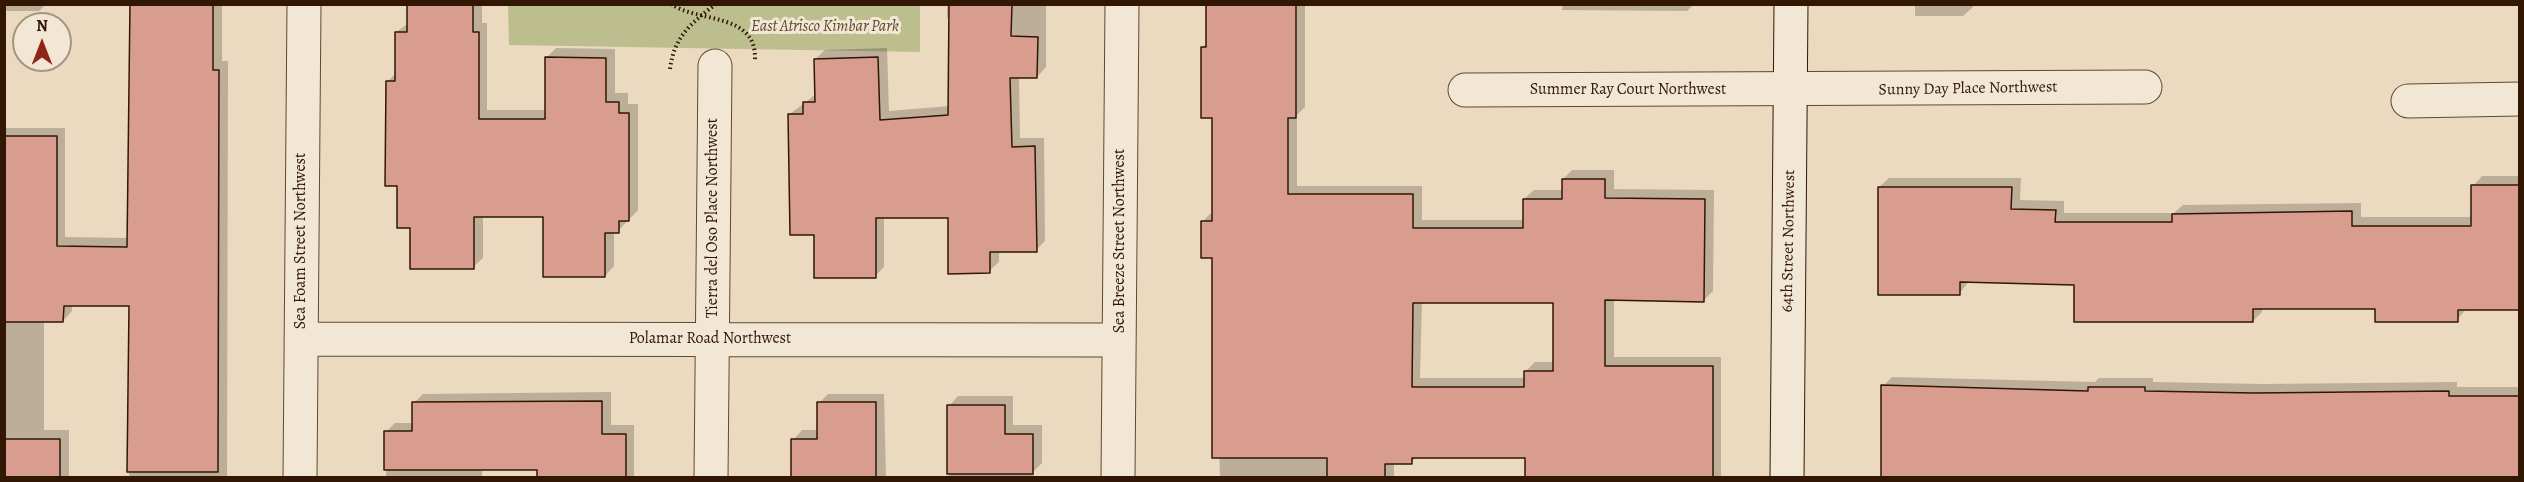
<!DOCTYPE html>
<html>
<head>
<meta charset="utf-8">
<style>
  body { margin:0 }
  #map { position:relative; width:2524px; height:482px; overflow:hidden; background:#ebdabf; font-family:Alegreya,serif }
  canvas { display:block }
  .frame { position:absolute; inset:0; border:6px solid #311704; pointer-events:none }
  .north { position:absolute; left:12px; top:12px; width:60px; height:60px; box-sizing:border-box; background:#f2e7d5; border:2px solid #a59481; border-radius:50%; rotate:0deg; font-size:16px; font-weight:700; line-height:24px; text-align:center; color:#311704 }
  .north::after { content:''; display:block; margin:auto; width:21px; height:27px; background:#8f2418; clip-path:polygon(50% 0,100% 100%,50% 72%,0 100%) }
</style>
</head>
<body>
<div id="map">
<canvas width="2524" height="482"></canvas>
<div class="frame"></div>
<div class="north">N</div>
</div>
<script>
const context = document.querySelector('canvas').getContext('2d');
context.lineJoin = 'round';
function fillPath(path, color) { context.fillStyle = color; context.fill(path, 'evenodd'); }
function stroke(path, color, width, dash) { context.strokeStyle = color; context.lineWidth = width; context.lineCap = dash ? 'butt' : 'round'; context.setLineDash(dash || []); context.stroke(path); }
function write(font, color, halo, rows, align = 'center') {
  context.font = font + ' Alegreya,serif'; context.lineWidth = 6; context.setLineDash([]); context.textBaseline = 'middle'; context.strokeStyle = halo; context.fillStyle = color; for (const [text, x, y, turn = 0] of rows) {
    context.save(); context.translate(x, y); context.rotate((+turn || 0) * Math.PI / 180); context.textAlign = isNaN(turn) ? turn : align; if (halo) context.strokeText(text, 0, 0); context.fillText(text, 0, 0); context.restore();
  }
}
const green = new Path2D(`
  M 508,5 L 920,5 L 920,52 L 509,45 Z`);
const shadow = new Path2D(`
  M 4,4 L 46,4 L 39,11 L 4,11 Z
  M 131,4 L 222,4 L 222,61 L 228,61 L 227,478 L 129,478 L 130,305 L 72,305 L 72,311 L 63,321 L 44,321 L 44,430 L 69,430 L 69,478 L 4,478 L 4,128 L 65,128 L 65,237 L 128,238 Z
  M 409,4 L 482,4 L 482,23 L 487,23 L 487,110 L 546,110 L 546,58 L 556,48 L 615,49 L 615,93 L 628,93 L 628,104 L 638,104 L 638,210 L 618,231 L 614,231 L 614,266 L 605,276 L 545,216 L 483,216 L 483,258 L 473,267 L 411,227 L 398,184 L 388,81 L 396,73 L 396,32 L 409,23 Z
  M 947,4 L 1046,4 L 1046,67 L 1037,77 L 1019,77 L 1020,138 L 1044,138 L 1045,241 L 1036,250 L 999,250 L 999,262 L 989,271 L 949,216 L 884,216 L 884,267 L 875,276 L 815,233 L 790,114 L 816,94 L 815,59 L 825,50 L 887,48 L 889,111 L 950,106 L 950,18 L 947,18 Z
  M 1207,4 L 1305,4 L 1305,107 L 1297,115 L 1297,186 L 1422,186 L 1422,220 L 1524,220 L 1524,199 L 1534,190 L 1563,190 L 1563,179 L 1572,170 L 1614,170 L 1614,189 L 1714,190 L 1713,291 L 1704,300 L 1614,299 L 1614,357 L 1721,357 L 1721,478 L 1526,478 L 1526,457 L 1417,457 L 1411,462 L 1394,462 L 1394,478 L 1220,478 L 1214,257 L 1203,221 L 1212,212 L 1214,117 L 1203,47 L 1207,43 ZM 1422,301 L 1555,301 L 1555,362 L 1535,362 L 1526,371 L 1526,378 L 1420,378 Z
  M 1563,4 L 1694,4 L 1687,11 L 1562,10 Z
  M 1915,4 L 1973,4 L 1973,7 L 1963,16 L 1915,16 Z
  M 2482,176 L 2520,176 L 2520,308 L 2467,308 L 2457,320 L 2377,308 L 2262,308 L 2262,312 L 2253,321 L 2076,283 L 1969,281 L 1960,293 L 1879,187 L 1889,178 L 2021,178 L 2020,200 L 2064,201 L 2064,213 L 2174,213 L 2183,205 L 2361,203 L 2361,217 L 2473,217 L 2473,186 Z
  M 1892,377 L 2095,382 L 2099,378 L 2153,378 L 2153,382 L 2264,384 L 2457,382 L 2457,387 L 2520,387 L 2520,478 L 1883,478 L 1883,386 Z
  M 611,392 L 611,425 L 634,425 L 634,478 L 539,478 L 539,469 L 482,469 L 482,478 L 386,478 L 386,432 L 395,423 L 414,423 L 414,403 L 423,394 Z
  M 828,394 L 884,394 L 886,478 L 792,478 L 793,440 L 802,430 L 819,430 L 819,403 Z
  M 958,396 L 1013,396 L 1013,425 L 1042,425 L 1042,463 L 1034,471 L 1034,478 L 949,478 L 949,406 Z`);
const building = new Path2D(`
  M 130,4 L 213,4 L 213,70 L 219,70 L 218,472 L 127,472 L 129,306 L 64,306 L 63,322 L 4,322 L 4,136 L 57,136 L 57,246 L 127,247 Z
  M 407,4 L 473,4 L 473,32 L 479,32 L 479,119 L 545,119 L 545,57 L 606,58 L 606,102 L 619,102 L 619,113 L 629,113 L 629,221 L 619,221 L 619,233 L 605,233 L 605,277 L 543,277 L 543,217 L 474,217 L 474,269 L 410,269 L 410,228 L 397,228 L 397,186 L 385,186 L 386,81 L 395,81 L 395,32 L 407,32 Z
  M 949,4 L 1012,4 L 1011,36 L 1038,37 L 1037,78 L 1010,78 L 1012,147 L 1035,146 L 1037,252 L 990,252 L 990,273 L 948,274 L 948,218 L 876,218 L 876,278 L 814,278 L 814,235 L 790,235 L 788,114 L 803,114 L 803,102 L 815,102 L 814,59 L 878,57 L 880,120 L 948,115 Z
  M 1206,4 L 1296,4 L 1296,118 L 1288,118 L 1288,194 L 1413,194 L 1413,228 L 1523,228 L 1523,199 L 1562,199 L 1562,179 L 1605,179 L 1605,198 L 1705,199 L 1704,302 L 1605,300 L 1605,366 L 1713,366 L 1713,477 L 1525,477 L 1525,458 L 1412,458 L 1412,464 L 1385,464 L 1385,477 L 1327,477 L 1327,458 L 1212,458 L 1212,258 L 1201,258 L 1201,221 L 1212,221 L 1212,118 L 1201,118 L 1201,47 L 1206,47 ZM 1413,303 L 1553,303 L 1553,371 L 1524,371 L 1524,387 L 1412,387 Z
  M 2471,185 L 2520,185 L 2520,310 L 2458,310 L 2458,322 L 2375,322 L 2375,309 L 2253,309 L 2253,322 L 2074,322 L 2074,285 L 1960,282 L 1960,295 L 1878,295 L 1878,187 L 2012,187 L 2011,209 L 2056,210 L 2055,222 L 2172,222 L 2172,214 L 2352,211 L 2352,226 L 2471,226 Z
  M 1881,385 L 2088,391 L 2088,387 L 2145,387 L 2145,391 L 2254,393 L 2449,391 L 2449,396 L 2520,396 L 2520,477 L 1881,477 Z
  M 602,401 L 602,434 L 626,434 L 626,477 L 537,477 L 537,470 L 384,470 L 384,431 L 412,431 L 412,402 Z
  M 817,402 L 876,402 L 876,477 L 791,477 L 791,439 L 817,439 Z
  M 947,405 L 1005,405 L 1005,434 L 1033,434 L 1033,474 L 947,474 Z
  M 4,439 L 60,439 L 60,477 L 4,477 Z`);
const path = new Path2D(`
  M 671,4 C 698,23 757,12 755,60
  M 670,69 C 674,37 691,23 716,4`);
const street = new Path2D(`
  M 1465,90 L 2145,87
  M 2408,101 L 2520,99
  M 301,339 L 1119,340
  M 300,478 L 304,4
  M 711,478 L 715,66
  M 1118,478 L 1122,4`);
const secondary = new Path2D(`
  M 1787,478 L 1791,4`);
const parkNames = [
  ["East Atrisco Kimbar Park",825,27]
];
const streetNames = [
  ["Sunny Day Place Northwest",1968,89,-1],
  ["Summer Ray Court Northwest",1628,90],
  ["Tierra del Oso Place Northwest",713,218,-90],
  ["Sea Foam Street Northwest",301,241,-90],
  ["Sea Breeze Street Northwest",1120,241,-90],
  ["64th Street Northwest",1789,241,-89],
  ["Polamar Road Northwest",710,339]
];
fillPath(green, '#bdbe8e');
fillPath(shadow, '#0003');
fillPath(building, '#d99d90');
stroke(building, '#311704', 1.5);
stroke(street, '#604833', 35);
stroke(secondary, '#311704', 35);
stroke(path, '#311704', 4, [1.5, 3]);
stroke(street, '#f2e7d5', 33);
stroke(secondary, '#f2e7d5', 33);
write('italic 16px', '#5b492d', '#f2e7d5', parkNames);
write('16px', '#311704', '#f2e7d5', streetNames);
</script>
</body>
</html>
